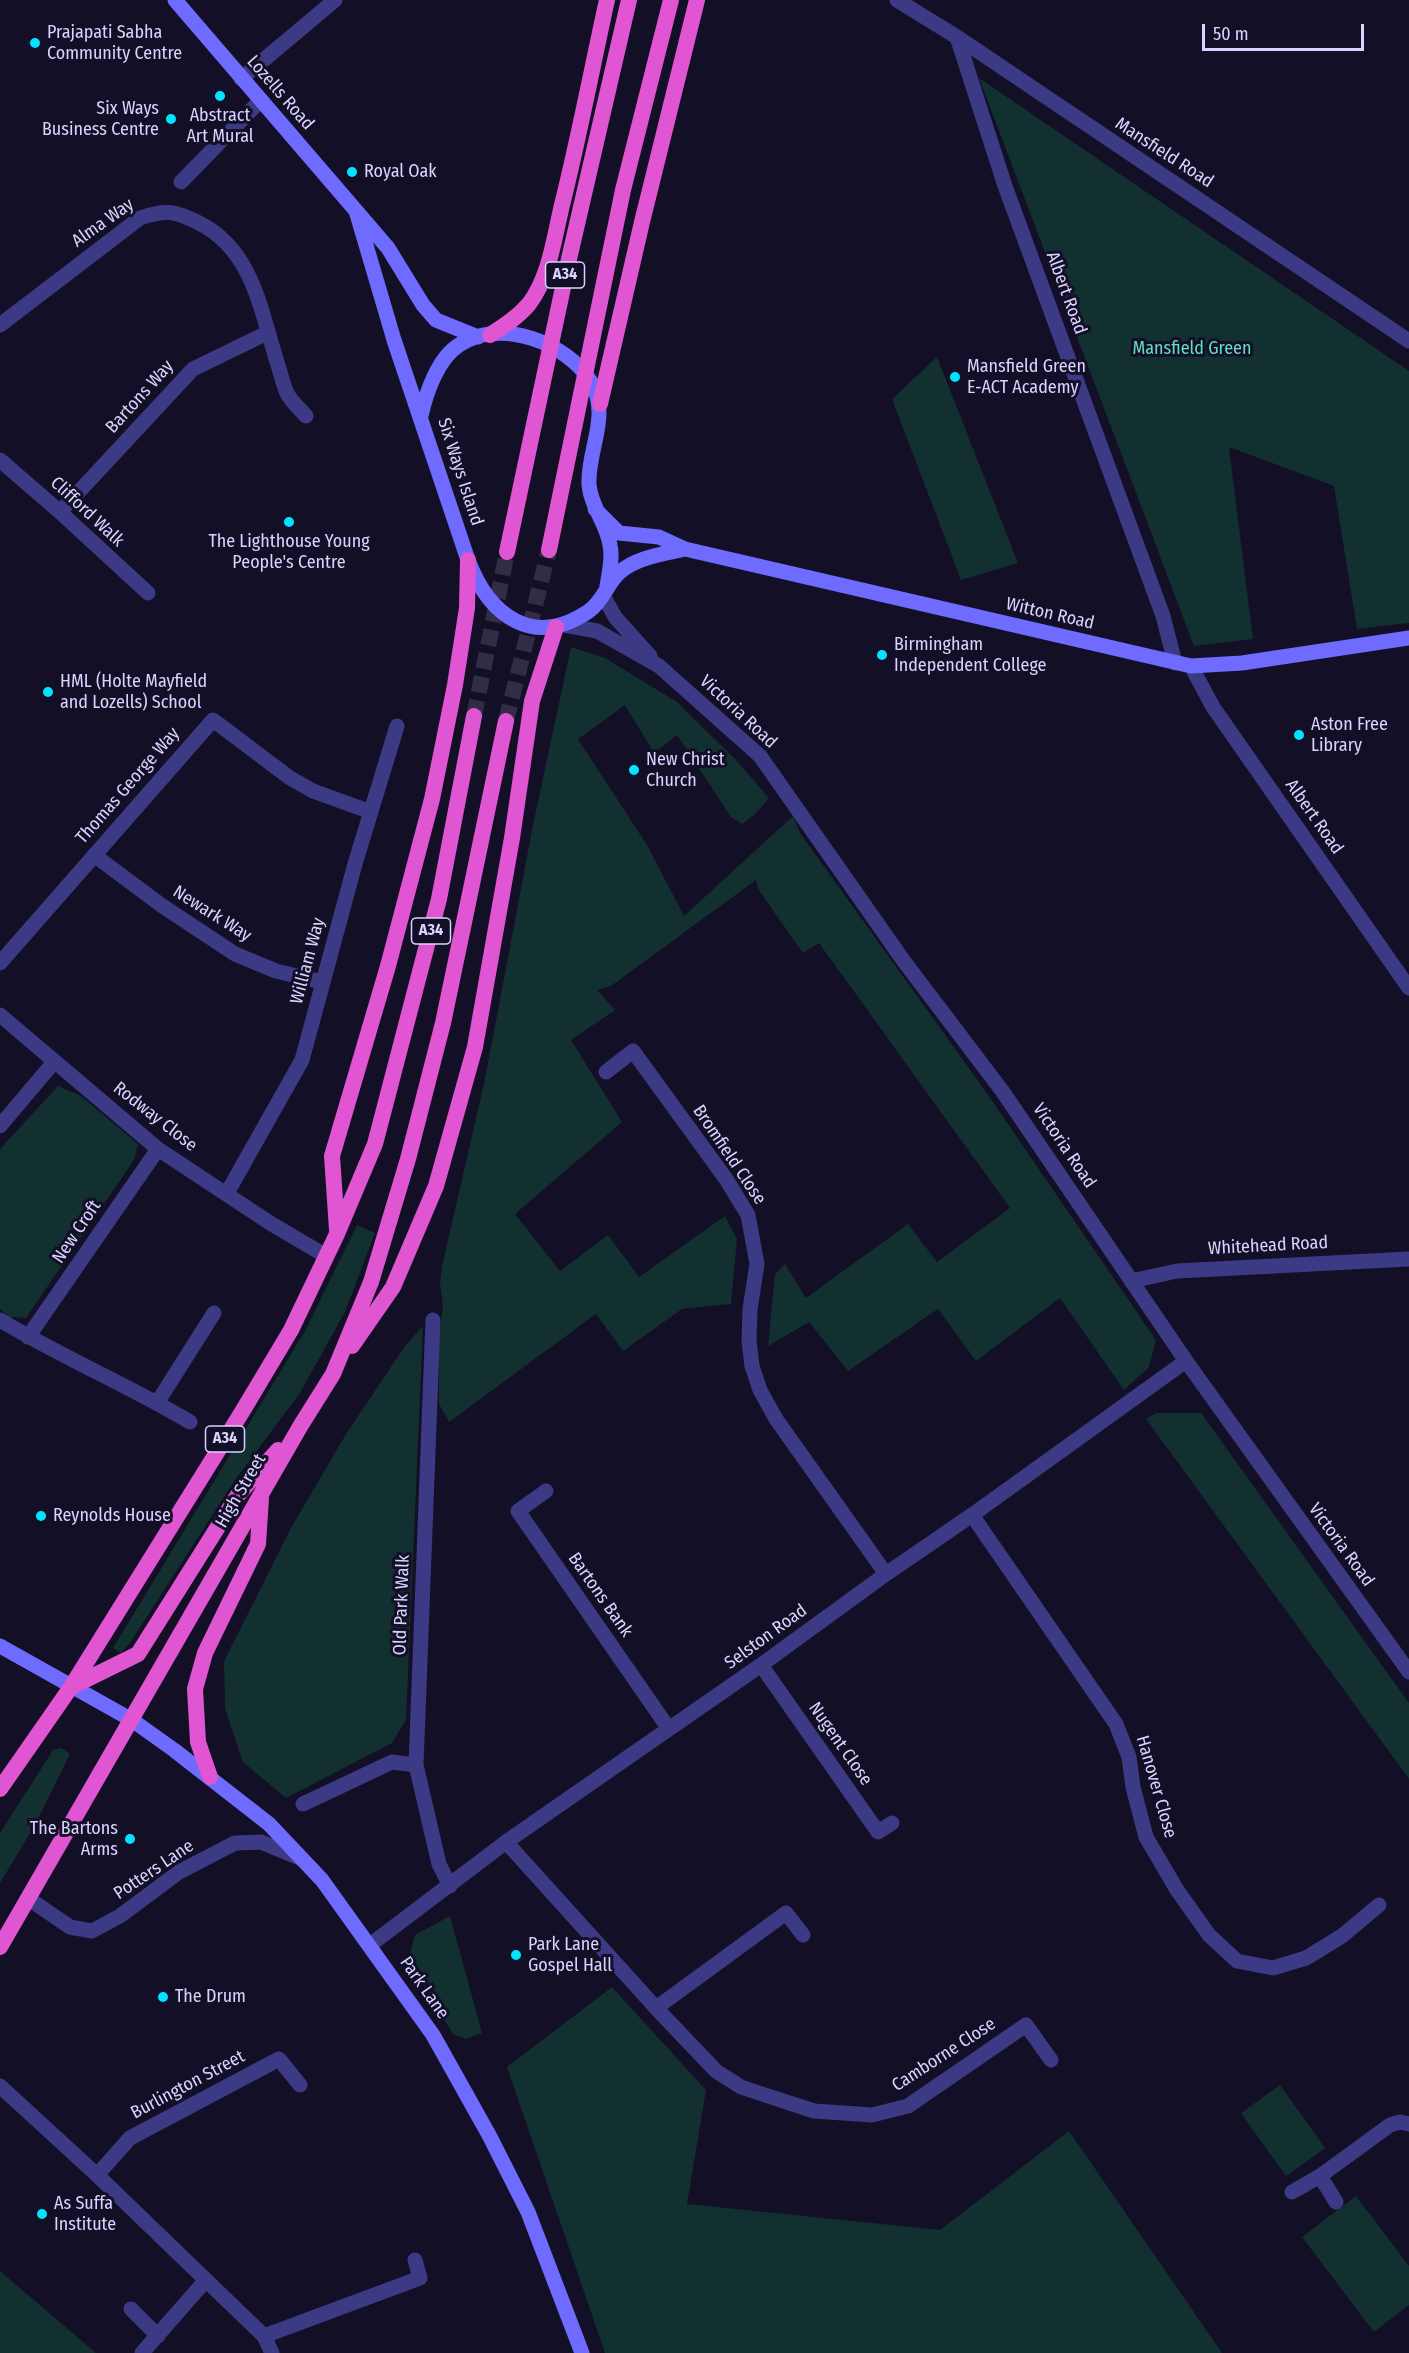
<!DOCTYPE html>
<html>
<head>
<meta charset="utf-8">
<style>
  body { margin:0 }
  #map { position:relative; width:1409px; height:2353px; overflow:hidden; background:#130f26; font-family:"Fira Sans Condensed",sans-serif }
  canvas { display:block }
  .scale { position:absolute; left:1202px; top:24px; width:162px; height:27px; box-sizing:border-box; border:3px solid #d9d4ff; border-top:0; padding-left:8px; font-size:18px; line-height:21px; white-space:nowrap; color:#d9d4ff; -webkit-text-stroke:4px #130f26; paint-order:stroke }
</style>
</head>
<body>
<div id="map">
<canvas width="1409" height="2353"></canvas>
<div class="scale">50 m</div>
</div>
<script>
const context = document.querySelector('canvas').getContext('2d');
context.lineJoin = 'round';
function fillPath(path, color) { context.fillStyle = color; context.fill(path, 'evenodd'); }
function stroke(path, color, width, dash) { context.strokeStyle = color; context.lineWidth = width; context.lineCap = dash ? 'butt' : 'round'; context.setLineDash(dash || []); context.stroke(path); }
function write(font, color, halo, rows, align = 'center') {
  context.font = font + ' "Fira Sans Condensed",sans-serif'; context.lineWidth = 6; context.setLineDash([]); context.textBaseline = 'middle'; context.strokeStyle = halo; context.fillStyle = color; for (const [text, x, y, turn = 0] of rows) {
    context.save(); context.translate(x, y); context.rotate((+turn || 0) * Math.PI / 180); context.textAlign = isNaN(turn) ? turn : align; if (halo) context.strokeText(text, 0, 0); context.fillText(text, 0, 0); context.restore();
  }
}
const green = new Path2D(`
  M 979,78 L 1409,371 L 1409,623 L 1357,629 L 1334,486 L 1229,447 L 1253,639 L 1194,646 Z
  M 937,357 L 1018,563 L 961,580 L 892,399 Z
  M 571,647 L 605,658 L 677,702 L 735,759 L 769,798 L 755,814 L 742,824 L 731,817 L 677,735 L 654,753 L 625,705 L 578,739 L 647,845 L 684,916 L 793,816 L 800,833 L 986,1092 L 1156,1340 L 1149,1367 L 1124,1390 L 1060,1298 L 976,1361 L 938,1309 L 848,1371 L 809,1322 L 768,1346 L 775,1274 L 785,1264 L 806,1298 L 908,1224 L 937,1262 L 1010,1208 L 819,943 L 803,953 L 758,889 L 756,880 L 611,986 L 597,990 L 615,1010 L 571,1040 L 622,1122 L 515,1214 L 560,1271 L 608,1235 L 639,1277 L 725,1216 L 737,1239 L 731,1304 L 682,1309 L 623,1351 L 596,1314 L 449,1422 L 439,1404 L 439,1333 L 443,1306 L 440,1283 L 443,1262 L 485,1079 L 532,830 Z
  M 58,1086 L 81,1096 L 138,1144 L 134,1160 L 26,1318 L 9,1317 L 0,1309 L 0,1149 Z
  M 357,1225 L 375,1233 L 345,1312 L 300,1393 L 235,1480 L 132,1640 L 121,1653 L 113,1648 L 305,1331 Z
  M 423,1326 L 406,1720 L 392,1743 L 286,1798 L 243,1762 L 225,1709 L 224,1661 L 291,1528 L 346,1434 L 405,1346 Z
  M 1156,1413 L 1201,1413 L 1409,1703 L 1409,1779 L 1146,1419 Z
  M 61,1748 L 70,1754 L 35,1825 L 0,1883 L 0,1833 L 53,1750 Z
  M 450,1916 L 482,2033 L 466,2039 L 453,2034 L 408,1960 L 415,1935 Z
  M 612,1987 L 706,2090 L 687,2204 L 940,2230 L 1069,2131 L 1222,2353 L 605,2353 L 507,2067 Z
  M 1280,2085 L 1325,2148 L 1286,2176 L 1241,2113 Z
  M 1356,2196 L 1409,2266 L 1409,2305 L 1374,2332 L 1302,2237 Z
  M 0,2271 L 96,2353 L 0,2353 Z`);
const trunkTunnel = new Path2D(`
  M 474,716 L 507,552
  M 506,721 L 549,550`);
const minor = new Path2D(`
  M 897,0 L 957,37 L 1409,341
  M 957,37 L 1005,186 L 1163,616 L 1175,663
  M 241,79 L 335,0
  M 181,182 L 260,101
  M 0,325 L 140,218 C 167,209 176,211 201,224 C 254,252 261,313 278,365 C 281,374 283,386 288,395 C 292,402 300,409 306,416
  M 0,460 L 60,512 L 148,593
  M 60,512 L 193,369 L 267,333
  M 1191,666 L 1213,707 L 1409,988
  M 94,855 L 161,905 L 235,954 L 276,971 L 322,982
  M 0,963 L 213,720 L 290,778 L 313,791 L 371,812
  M 0,1015 L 158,1149 L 270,1223 L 326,1256
  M 606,1072 L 633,1051 L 726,1179 L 748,1215 L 757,1264 L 750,1309 L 749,1341 L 752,1366 L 760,1390 L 776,1419 L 886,1574
  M 0,1126 L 54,1062
  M 227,1193 L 302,1060 L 355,864 L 397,726
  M 1131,1281 L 1177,1271 L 1409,1259
  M 0,1320 C 61,1357 128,1385 190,1422
  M 433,1320 L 416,1765 L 439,1864 L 450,1886
  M 28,1337 L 158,1149
  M 157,1403 L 214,1313
  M 546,1491 L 518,1511 L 669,1729
  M 972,1515 L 1116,1724 L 1129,1757 L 1133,1787 L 1146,1837 L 1177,1890 L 1209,1935 L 1237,1961 L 1273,1968 L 1306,1958 L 1342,1936 L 1379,1905
  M 761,1665 L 878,1832 L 892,1823
  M 303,1804 L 392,1762 L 416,1765
  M 506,1842 L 656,2008 L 716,2071 L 741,2087 L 768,2096 L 814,2111 L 872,2115 L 908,2106 L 1026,2025 L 1051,2060
  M 29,1899 L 70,1927 L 92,1931 L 120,1916 L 179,1872 L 235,1843 L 261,1842 L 302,1859
  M 370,1945 L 506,1842 L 761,1665 L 886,1574 L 972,1515 L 1186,1361
  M 656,2008 L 786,1913 L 803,1935
  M 0,2086 L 97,2175 L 264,2336 L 272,2353
  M 97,2175 L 130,2138 L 279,2059 L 300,2085
  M 1320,2176 L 1336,2202
  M 1292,2192 L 1320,2176 L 1390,2125 L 1400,2122 L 1409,2124
  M 131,2309 L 158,2336
  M 264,2336 L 420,2278 L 415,2260
  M 142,2353 L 206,2280`);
const tertiary = new Path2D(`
  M 604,597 L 615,617 L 650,656
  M 564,625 L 597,631 L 659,666 L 760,756 L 903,960 L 1003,1092 L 1186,1361 L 1409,1672`);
const secondary = new Path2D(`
  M 175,0 L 388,248 L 423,305 L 436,320 L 478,337
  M 356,211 L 394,340 L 468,560 C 489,616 533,649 589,611 C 604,600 607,583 620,572 C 637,557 665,554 685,549
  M 421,416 C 426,393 438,358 459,345 C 500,317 568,343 591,382 C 611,417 587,450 589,485 C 591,507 607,524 610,545 C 613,559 609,573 607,586
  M 595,509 L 619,533 L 659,537 L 685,549 L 1191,666 L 1242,663 L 1409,638
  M 0,1646 L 132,1720 L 174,1750 L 269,1824 L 322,1880 L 433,2035 L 489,2135 L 528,2212 L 582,2353`);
const trunk = new Path2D(`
  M 490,335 C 504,326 518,317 529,304 C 550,276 554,238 562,205 C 579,137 592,68 607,0
  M 600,404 L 642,222 L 697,0
  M 549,550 L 623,190 L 671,0
  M 507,552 L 569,259 L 629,0
  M 337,1230 L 332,1156 L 388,966 L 432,799 L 455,685 L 467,608 L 468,560
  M 352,1346 L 393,1287 L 436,1186 L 475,1047 L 512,838 L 532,701 L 556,627
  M 71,1687 L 138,1654 L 238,1495 L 278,1450
  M 210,1777 L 198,1742 L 195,1689 L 205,1653 L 258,1544 L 261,1498
  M 0,1789 L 71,1687 L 242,1412 L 291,1330 L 337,1234 L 375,1144 L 439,899 L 474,716
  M 0,1947 L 301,1425 L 333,1374 L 371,1282 L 408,1159 L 443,1023 L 506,721`);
const markers = [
  [35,43,6,"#00e5ff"],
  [220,96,6,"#00e5ff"],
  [171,119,6,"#00e5ff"],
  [352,172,6,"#00e5ff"],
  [955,377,6,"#00e5ff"],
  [289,522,6,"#00e5ff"],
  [882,655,6,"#00e5ff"],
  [48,692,6,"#00e5ff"],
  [1299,735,6,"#00e5ff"],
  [634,770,6,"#00e5ff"],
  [41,1516,6,"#00e5ff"],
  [130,1839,6,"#00e5ff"],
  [516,1955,6,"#00e5ff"],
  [163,1997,6,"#00e5ff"],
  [42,2214,6,"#00e5ff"]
];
const shields = [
  [565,275,39],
  [431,931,39],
  [225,1439,39]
];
const shieldNames = [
  ["A34",565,275],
  ["A34",431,931],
  ["A34",225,1439]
];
const poiNames = [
  ["Prajapati Sabha",47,33],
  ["Community Centre",47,54],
  ["Six Ways",159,109,"right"],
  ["Business Centre",159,130,"right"],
  ["Abstract",220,116,"center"],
  ["Art Mural",220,137,"center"],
  ["Royal Oak",364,172],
  ["Mansfield Green",967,367],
  ["E-ACT Academy",967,388],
  ["The Lighthouse Young",289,542,"center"],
  ["People's Centre",289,563,"center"],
  ["Birmingham",894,645],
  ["Independent College",894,666],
  ["HML (Holte Mayfield",60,682],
  ["and Lozells) School",60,703],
  ["Aston Free",1311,725],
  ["Library",1311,746],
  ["New Christ",646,760],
  ["Church",646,781],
  ["Reynolds House",53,1516],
  ["The Bartons",118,1829,"right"],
  ["Arms",118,1850,"right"],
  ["Park Lane",528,1945],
  ["Gospel Hall",528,1966],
  ["The Drum",175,1997],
  ["As Suffa",54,2204],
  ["Institute",54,2225]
];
const streetNames = [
  ["Lozells Road",280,93,49],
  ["Mansfield Road",1164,153,33],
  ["Alma Way",103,223,-35],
  ["Albert Road",1066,293,70],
  ["Bartons Way",140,397,-48],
  ["Six Ways Island",460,472,72],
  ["Clifford Walk",87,512,43],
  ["Witton Road",1050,614,13],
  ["Victoria Road",738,712,43],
  ["Thomas George Way",128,786,-49],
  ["Albert Road",1314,817,55],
  ["Newark Way",212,914,32],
  ["William Way",308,961,-75],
  ["Rodway Close",155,1117,38],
  ["Victoria Road",1064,1146,56],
  ["Bromfield Close",729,1155,56],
  ["New Croft",77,1232,-56],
  ["Whitehead Road",1268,1246,-3],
  ["High Street",241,1491,-60],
  ["Victoria Road",1341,1545,54],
  ["Bartons Bank",600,1595,55],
  ["Old Park Walk",402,1605,-88],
  ["Selston Road",766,1637,-36],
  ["Nugent Close",840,1744,55],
  ["Hanover Close",1156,1787,74],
  ["Potters Lane",154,1870,-34],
  ["Park Lane",424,1988,55],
  ["Camborne Close",944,2055,-33],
  ["Burlington Street",188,2085,-28]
];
const parkNames = [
  ["Mansfield Green",1192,349]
];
fillPath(green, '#12302f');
stroke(trunkTunnel, '#312d47', 16, [16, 8]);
stroke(minor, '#3d3a85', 15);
stroke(tertiary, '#3d3a85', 15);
stroke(secondary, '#6f6bff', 15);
stroke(trunk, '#e055d1', 16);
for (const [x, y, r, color] of markers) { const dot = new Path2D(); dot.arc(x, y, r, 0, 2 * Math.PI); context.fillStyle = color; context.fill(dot); stroke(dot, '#130f26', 2); }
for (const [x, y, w] of shields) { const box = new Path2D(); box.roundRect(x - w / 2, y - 13, w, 26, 4.5); context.fillStyle = '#130f26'; context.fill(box); stroke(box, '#d9d4ff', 1.5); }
write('bold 16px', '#d9d4ff', null, shieldNames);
write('18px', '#d9d4ff', '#130f26', poiNames, 'left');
write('18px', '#d9d4ff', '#130f26', streetNames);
write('18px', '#5fe0c0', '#130f26', parkNames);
</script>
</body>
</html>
